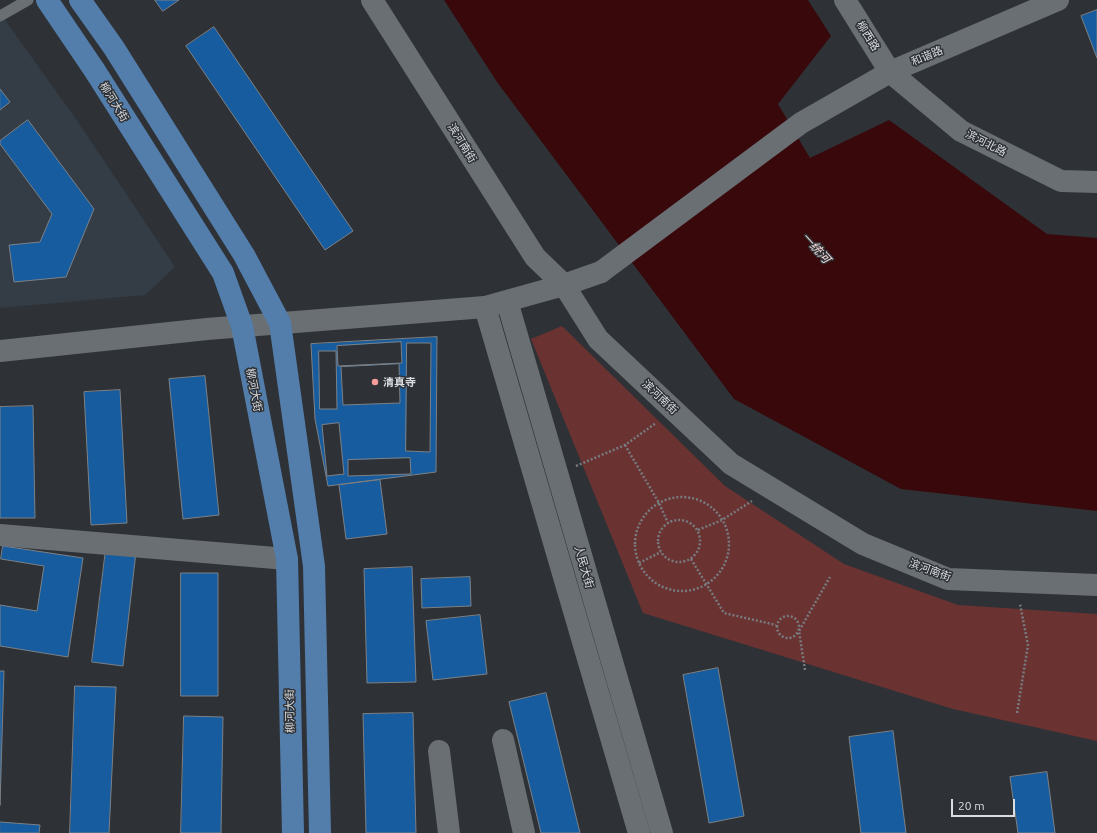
<!DOCTYPE html>
<html>
<head>
<meta charset="utf-8">
<style>
  body { margin:0 }
  #map { position:relative; width:1097px; height:833px; overflow:hidden; background:#2e3237; font-family:Ubuntu,sans-serif }
  canvas { display:block }
  .scale { position:absolute; left:951px; top:799px; width:64px; height:18px; box-sizing:border-box; border:2px solid #dbdde0; border-top:0; padding-left:5px; font-size:12px; line-height:14px; white-space:nowrap; color:#dbdde0; -webkit-text-stroke:3px #2e3237; paint-order:stroke }
</style>
</head>
<body>
<div id="map">
<canvas width="1097" height="833"></canvas>
<div class="scale">20 m</div>
</div>
<script>
const context = document.querySelector('canvas').getContext('2d');
context.lineJoin = 'round';
function fillPath(path, color) { context.fillStyle = color; context.fill(path, 'evenodd'); }
function stroke(path, color, width, dash) { context.strokeStyle = color; context.lineWidth = width; context.lineCap = dash ? 'butt' : 'round'; context.setLineDash(dash || []); context.stroke(path); }
function write(font, color, halo, rows, align = 'center') {
  context.font = font + ' Ubuntu,"Noto Sans SC",sans-serif'; context.lineWidth = 3; context.setLineDash([]); context.textBaseline = 'middle'; context.strokeStyle = halo; context.fillStyle = color; for (const [text, x, y, turn = 0] of rows) {
    context.save(); context.translate(x, y); context.rotate((+turn || 0) * Math.PI / 180); context.textAlign = isNaN(turn) ? turn : align; if (halo) context.strokeText(text, 0, 0); context.fillText(text, 0, 0); context.restore();
  }
}
const built = new Path2D(`
  M 0,13 L 78,122 L 175,267 L 145,295 L 0,308 Z`);
const green = new Path2D(`
  M 562,326 L 725,486 L 844,564 L 958,605 L 1097,614 L 1097,741 L 953,709 L 643,613 L 531,339 Z`);
const water = new Path2D(`
  M 444,0 L 808,0 L 831,36 L 778,104 L 810,158 L 889,120 L 1047,234 L 1097,238 L 1097,511 L 901,489 L 734,399 L 497,82 Z`);
const building = new Path2D(`
  M 155,0 L 179,0 L 163,11 Z
  M 1097,10 L 1097,58 L 1081,16 Z
  M 214,27 L 353,231 L 325,250 L 186,46 Z
  M 0,89 L 10,102 L 0,110 Z
  M 28,120 L 94,209 L 66,277 L 14,282 L 9,245 L 40,242 L 52,214 L 0,144 L 0,141 Z
  M 437,337 L 436,472 L 328,486 L 315,419 L 311,344 Z
  M 401,342 L 402,363 L 338,366 L 337,346 Z
  M 407,343 L 431,343 L 430,452 L 406,451 Z
  M 319,351 L 336,351 L 337,409 L 320,409 Z
  M 399,364 L 400,403 L 343,405 L 341,367 Z
  M 205,376 L 219,515 L 183,519 L 169,379 Z
  M 120,390 L 127,523 L 91,525 L 84,392 Z
  M 33,406 L 35,518 L 0,518 L 0,407 Z
  M 339,423 L 344,474 L 327,476 L 322,425 Z
  M 410,458 L 411,474 L 348,476 L 348,460 Z
  M 380,480 L 387,534 L 346,539 L 339,485 Z
  M 3,546 L 83,558 L 68,657 L 0,646 L 0,605 L 37,611 L 44,566 L 1,559 Z
  M 106,549 L 136,552 L 123,666 L 92,662 Z
  M 412,567 L 416,682 L 367,683 L 364,569 Z
  M 181,573 L 218,573 L 218,696 L 181,696 Z
  M 470,577 L 471,606 L 422,608 L 421,579 Z
  M 480,615 L 487,674 L 433,680 L 426,621 Z
  M 718,668 L 744,816 L 709,823 L 683,675 Z
  M 0,671 L 4,671 L 0,805 Z
  M 75,686 L 116,687 L 109,833 L 70,833 Z
  M 546,693 L 580,833 L 541,833 L 509,702 Z
  M 413,713 L 416,833 L 366,833 L 363,714 Z
  M 184,716 L 223,717 L 221,833 L 181,833 Z
  M 893,731 L 906,833 L 861,833 L 849,737 Z
  M 1047,772 L 1055,833 L 1018,833 L 1010,777 Z
  M 0,822 L 40,825 L 39,833 L 0,833 Z`);
const path = new Path2D(`
  M 625,445 L 659,503 L 668,523
  M 576,466 L 625,445 L 656,423
  M635 544a47 47 0 1 1 94 0a47 47 0 1 1-94 0Z
  M658 541a21 21 0 1 1 42 0a21 21 0 1 1-42 0Z
  M 698,530 L 722,520 L 752,501
  M 691,559 L 724,613 L 776,625
  M 639,563 L 661,552
  M777 627a11 11 0 1 1 22 0a11 11 0 1 1-22 0Z
  M 805,670 L 799,631 L 830,577
  M 1017,713 L 1028,645 L 1020,604`);
const lane = new Path2D(`
  M 0,16 L 28,0`);
const street = new Path2D(`
  M 372,0 L 535,257 L 564,285 L 598,339 L 731,464 L 863,544 L 948,579 L 1097,585
  M 845,0 L 890,72 L 961,131 L 1061,181 L 1097,182
  M 601,272 L 801,123 L 890,72 L 1058,0
  M 0,351 L 207,329 L 485,307
  M 0,535 L 287,559
  M 503,740 L 524,833
  M 439,751 L 449,833`);
const secondary = new Path2D(`
  M 601,272 L 564,285 L 485,307 L 639,833
  M 507,301 L 662,833`);
const primary = new Path2D(`
  M 47,0 L 95,71 L 223,273 L 242,326 L 287,559 L 293,833
  M 80,0 L 114,48 L 244,255 L 280,323 L 314,566 L 320,833`);
const markers = [
  [375,382,4,"#f59b98"]
];
const streetNames = [
  ["柳西路",868,36,58],
  ["和谐路",927,56,-23],
  ["柳河大街",114,102,58],
  ["滨河南街",462,143,58],
  ["滨河北路",986,143,27],
  ["柳河大街",254,390,79],
  ["滨河南街",660,397,43],
  ["人民大街",584,567,74],
  ["滨河南街",930,570,20],
  ["柳河大街",290,711,-91]
];
const poiNames = [
  ["清真寺",383,382]
];
const waterNames = [
  ["一统河",816,248,48]
];
fillPath(built, '#343c46');
fillPath(green, '#6a3231');
fillPath(water, '#38080b');
fillPath(building, '#175c9e');
stroke(building, '#7c8186', 1);
stroke(path, '#787b80', 2.5, [2, 2]);
stroke(lane, '#6a6f74', 11);
stroke(street, '#6a6f74', 22);
stroke(secondary, '#6a6f74', 22);
stroke(primary, '#537daa', 22);
for (const [x, y, r, color] of markers) { const dot = new Path2D(); dot.arc(x, y, r, 0, 2 * Math.PI); context.fillStyle = color; context.fill(dot); stroke(dot, '#2e3237', 1.5); }
write('11px', '#dbdde0', '#2e3237', streetNames);
write('bold 11px', '#dbdde0', '#2e3237', poiNames, 'left');
write('italic 12px', '#f9dddb', '#2e3237', waterNames);
</script>
</body>
</html>
